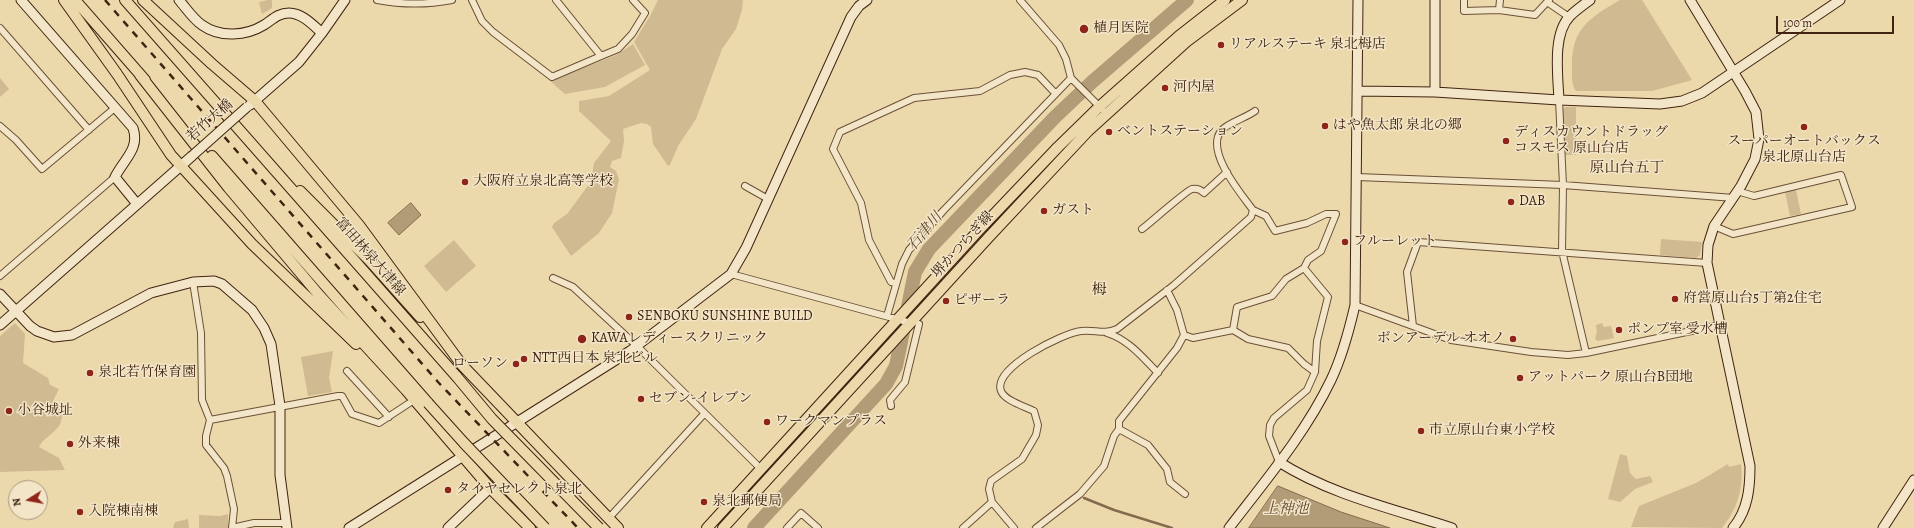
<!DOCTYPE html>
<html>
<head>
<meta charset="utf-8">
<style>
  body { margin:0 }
  #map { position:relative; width:1914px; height:528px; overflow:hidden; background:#ecd9ab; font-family:Alegreya,serif }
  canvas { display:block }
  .north { position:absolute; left:8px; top:480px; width:40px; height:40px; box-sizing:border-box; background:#f3e6c8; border:1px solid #ab987f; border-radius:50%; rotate:259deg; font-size:11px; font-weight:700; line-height:16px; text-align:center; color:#402311 }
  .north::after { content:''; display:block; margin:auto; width:14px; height:18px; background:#8f2418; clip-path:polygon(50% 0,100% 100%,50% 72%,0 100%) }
  .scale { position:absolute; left:1776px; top:16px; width:118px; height:18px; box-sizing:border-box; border:2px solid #402311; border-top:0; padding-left:5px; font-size:12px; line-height:14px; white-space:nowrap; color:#402311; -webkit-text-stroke:3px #f3e6c8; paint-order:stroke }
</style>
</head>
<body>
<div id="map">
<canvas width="1914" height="528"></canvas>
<div class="north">N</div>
<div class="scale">100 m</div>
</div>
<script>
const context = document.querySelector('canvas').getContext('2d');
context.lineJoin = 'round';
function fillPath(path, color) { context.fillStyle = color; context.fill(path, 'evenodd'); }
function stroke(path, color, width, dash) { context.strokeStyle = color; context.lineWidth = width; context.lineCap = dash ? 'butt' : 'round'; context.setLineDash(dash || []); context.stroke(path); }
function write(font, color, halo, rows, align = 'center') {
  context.font = font + ' Alegreya,"Noto Serif JP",serif'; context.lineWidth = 3; context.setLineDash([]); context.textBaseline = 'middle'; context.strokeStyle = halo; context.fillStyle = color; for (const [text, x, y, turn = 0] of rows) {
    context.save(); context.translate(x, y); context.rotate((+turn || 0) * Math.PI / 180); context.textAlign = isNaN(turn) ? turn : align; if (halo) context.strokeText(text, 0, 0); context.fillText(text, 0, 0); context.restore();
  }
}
const green = new Path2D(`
  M 268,0 L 272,0 L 272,8 L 262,14 L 259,2 Z
  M 658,0 L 743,0 L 742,10 L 736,29 L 722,49 L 696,119 L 678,146 L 670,165 L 668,166 L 653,144 L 651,127 L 647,124 L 641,123 L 623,129 L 624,141 L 621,158 L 612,161 L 610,167 L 616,171 L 619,179 L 612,213 L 599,233 L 571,256 L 552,227 L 554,223 L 567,214 L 587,187 L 592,175 L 594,163 L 611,141 L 579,111 L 579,101 L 609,96 L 650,70 L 634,42 L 650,16 Z
  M 1620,0 L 1642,0 L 1692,80 L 1652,91 L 1576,91 C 1571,84 1572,76 1572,68 C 1571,29 1589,18 1620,0 Z
  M 633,44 L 645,65 L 605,87 L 565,94 L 550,81 L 616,55 Z
  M 0,78 L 9,89 L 0,97 Z
  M 1565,107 L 1576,107 L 1576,155 L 1564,155 L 1562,110 Z
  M 1796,190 L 1801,214 L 1790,216 L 1785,192 Z
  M 1661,239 L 1702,242 L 1700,255 L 1696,258 L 1660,255 Z
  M 454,240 L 476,266 L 446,292 L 424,266 Z
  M 15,323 L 25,334 L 23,363 L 48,378 L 50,385 L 59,389 L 53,401 L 60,407 C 69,429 45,434 39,447 L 59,458 L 65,470 L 0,472 L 0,336 Z
  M 1602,323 L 1604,327 L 1611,326 L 1614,338 L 1598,341 L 1595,339 L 1597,332 L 1596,325 Z
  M 333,351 L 329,378 L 332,392 L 308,396 L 301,357 Z
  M 1620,454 L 1627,456 L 1630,473 L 1636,479 L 1650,476 L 1653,482 L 1635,489 L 1620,502 L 1608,499 Z
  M 1728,464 L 1729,467 L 1741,464 C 1744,488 1737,510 1722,528 L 1631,527 L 1639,506 L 1696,483 Z
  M 228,514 L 228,528 L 199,528 L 199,515 L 220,516 Z
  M 188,519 L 189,528 L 173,528 L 175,522 Z`);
const water = new Path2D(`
  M 411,203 L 421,215 L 399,235 L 388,223 Z
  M 1278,486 L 1341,512 L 1390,528 L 1249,528 Z`);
const stream = new Path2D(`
  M 1084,498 L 1114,510 L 1172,528`);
const river = new Path2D(`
  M 754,528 L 886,384 L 896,366 L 915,272 L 929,249 L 1055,117 L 1092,82 L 1187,0`);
const street = new Path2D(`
  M 377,0 C 404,5 426,5 452,0
  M 472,0 L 482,21 L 493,32 L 552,77 L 601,56
  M 556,0 L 601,56 L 618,49 L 632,34 L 645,13 L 633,0
  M 1020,0 L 1059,45 L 1066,59 L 1071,78 L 1102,109
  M 1464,0 L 1464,11 L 1499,10 L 1535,15 L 1549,0
  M 1547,2 L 1569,17
  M 1499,10 L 1500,0
  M 0,28 L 89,130
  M 1559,100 L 1563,185 L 1562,251 L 1586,353
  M 0,126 L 16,140 L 42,169 L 116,107
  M 1357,177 L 1563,185 L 1734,198
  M 745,186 L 768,199
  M 1253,210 C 1241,194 1205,151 1221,131 C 1227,123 1246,118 1255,111
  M 1714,226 L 1733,234 L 1852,207 L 1841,175 L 1754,196 L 1737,191
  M 1142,229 C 1150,223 1187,190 1192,189 C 1197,188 1201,190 1204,193 L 1227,172
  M 731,274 L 911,323
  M 0,276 L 115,177
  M 553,278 L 573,287 L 637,346 L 761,469
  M 193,282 L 201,333 L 202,400 L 210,420 L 206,436 L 206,445 L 224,468 L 227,476 L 234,509 L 232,528 L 254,523 L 286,523
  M 896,283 L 891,282 L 869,240 L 861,203 L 833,149 L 840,132 L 914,98 L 980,91 L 1010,75 L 1025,72 L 1038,75 L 1055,93
  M 1355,305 L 1451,340 L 1531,352 L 1568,355 L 1586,353 L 1720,325
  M 887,316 L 902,264 L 909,250 L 943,211 L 1071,78
  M 1413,326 L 1407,272 L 1418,242 L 1707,263
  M 1107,333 C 1129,340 1142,357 1158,373
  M 1184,335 L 1193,338 L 1233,330 L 1248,339 L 1288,348 L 1304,364 L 1315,372
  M 347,371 L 389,417
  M 891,406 L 890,400 L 905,382 L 919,324
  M 210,420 L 338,396 L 342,396 L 352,414 L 379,423 L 414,400
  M 1119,429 L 1148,445 L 1167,469 L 1170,482 L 1185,494
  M 1279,462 L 1269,436 L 1270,425 L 1274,418 L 1307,390 L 1315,372 L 1317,341 L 1328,297 L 1304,268
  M 608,519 L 704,414
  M 787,528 L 801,513 L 818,528
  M 963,528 L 992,502
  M 1014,528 L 992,502 L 989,489 L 991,481 L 1022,459 L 1036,435 L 1038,425 L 1034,411 C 1024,406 1005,401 1001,391 C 992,368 1063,333 1081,331 C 1095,329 1103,335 1117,329 L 1174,285 L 1251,217 L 1253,210 L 1266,216 L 1275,231 L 1307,223 L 1326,214 L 1336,214 L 1321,251 L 1308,260 L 1304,268 L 1286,279 L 1272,296 L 1237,307 L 1233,330
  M 1036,528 L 1080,494 L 1104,466 L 1114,436 L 1119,429 L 1119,421 L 1177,348 L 1184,335 L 1177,310 L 1167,290`);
const secondary = new Path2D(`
  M 21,0 L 133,128 C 140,149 124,159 115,177 L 137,204
  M 179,0 C 186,8 193,19 202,25 C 220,38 246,36 264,25 C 272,20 278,13 289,13 C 302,13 313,25 322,33
  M 1690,0 L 1745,91 L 1756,112 L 1759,139 L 1755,159 L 1741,186 L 1714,226 L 1708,245 L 1707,263 L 1750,466 C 1750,488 1748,510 1733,528
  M 1358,91 L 1435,92 L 1559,100 L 1660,104 L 1682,101 L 1702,93 L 1840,0
  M 1435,92 L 1435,0
  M 1559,100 C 1558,76 1552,34 1570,16 C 1576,10 1583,5 1590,0
  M 250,105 L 299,62 L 322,33 L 345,0
  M 0,294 L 30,326 L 37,331 L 54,337 L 72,335 L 151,293 L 193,282 L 214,281 L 222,284 L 252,310 L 264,328 L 271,344 L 280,406 L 280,475 L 287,528
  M 0,325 L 192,156
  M 1279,462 C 1331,495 1394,509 1452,528
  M 349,528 L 630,351 L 731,274 L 746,248 L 851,17 L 859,6 L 867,0
  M 448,528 L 490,488
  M 1229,528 C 1265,481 1305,434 1331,380 C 1342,357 1349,331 1355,305 L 1358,0
  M 1883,528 L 1914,480`);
const primary = new Path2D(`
  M 64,0 L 117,74 L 171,155 L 252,244 L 356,344
  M 75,0 L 145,80
  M 125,0 L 457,377
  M 143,0 L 212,64 L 255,101 L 359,225 L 462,365 L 618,528
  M 140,75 L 228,187 L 319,295 L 406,390 L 490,488 L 530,528
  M 212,156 L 428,403
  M 300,191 L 369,260 L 420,317
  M 707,528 L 979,230 L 1058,147 L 1099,107 L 1179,36 L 1225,0
  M 723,528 L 988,238 L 1088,131 L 1186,42 L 1242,0`);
const rail = new Path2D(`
  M 105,0 L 438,382 L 578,528`);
const secondaryBridge = new Path2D(`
  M 192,156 L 247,107`);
const primaryBridge = new Path2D(`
  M 457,377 L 492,419 L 599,528
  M 428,403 L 464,443 L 545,528`);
const markers = [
  [1084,29,5,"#8f2418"],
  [1221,45,4,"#8f2418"],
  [1165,88,4,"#8f2418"],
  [1325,126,4,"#8f2418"],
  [1804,127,4,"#8f2418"],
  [1109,132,4,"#8f2418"],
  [1506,141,4,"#8f2418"],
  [465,182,4,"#8f2418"],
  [1511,202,4,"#8f2418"],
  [1044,211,4,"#8f2418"],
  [1345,242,4,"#8f2418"],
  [1675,299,4,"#8f2418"],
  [946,301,4,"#8f2418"],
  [629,317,4,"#8f2418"],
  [1619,330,4,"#8f2418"],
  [582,339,5,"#8f2418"],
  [1513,339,4,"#8f2418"],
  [524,359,4,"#8f2418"],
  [516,364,4,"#8f2418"],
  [90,373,4,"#8f2418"],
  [1520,378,4,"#8f2418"],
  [641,399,4,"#8f2418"],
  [9,411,4,"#8f2418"],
  [767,422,4,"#8f2418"],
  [1421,431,4,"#8f2418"],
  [70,444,4,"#8f2418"],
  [448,490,4,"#8f2418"],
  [704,502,4,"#8f2418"],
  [80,512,4,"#8f2418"]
];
const poiNames = [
  ["植月医院",1093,29],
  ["リアルステーキ 泉北栂店",1229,45],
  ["河内屋",1173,88],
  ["はや魚太郎 泉北の郷",1333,126],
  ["ベントステーション",1117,132],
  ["ディスカウントドラッグ",1514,133],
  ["コスモス 原山台店",1514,149],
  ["スーパーオートバックス",1804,142,"center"],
  ["泉北原山台店",1804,158,"center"],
  ["大阪府立泉北高等学校",473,182],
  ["DAB",1519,202],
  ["ガスト",1052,211],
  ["フルーレット",1353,242],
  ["府営原山台5丁第2住宅",1683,299],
  ["ピザーラ",954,301],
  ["SENBOKU SUNSHINE BUILD",637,317],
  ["ポンプ室 受水槽",1627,330],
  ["KAWAレディースクリニック",591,339],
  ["ボンアーデル オオノ",1505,339,"right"],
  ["NTT西日本 泉北ビル",532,359],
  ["ローソン",508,364,"right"],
  ["泉北若竹保育園",98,373],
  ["アットパーク 原山台B団地",1528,378],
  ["セブン-イレブン",649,399],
  ["小谷城址",17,411],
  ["ワークマンプラス",775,422],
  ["市立原山台東小学校",1429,431],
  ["外来棟",78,444],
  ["タイヤセレクト泉北",456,490],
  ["泉北郵便局",712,502],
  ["入院棟南棟",88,512]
];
const streetNames = [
  ["若竹大橋",210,121,-41],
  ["堺かつらぎ線",963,245,-48],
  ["富田林泉大津線",370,257,49]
];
const neighbourhoodNames = [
  ["原山台五丁",1627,168],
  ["栂",1099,290]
];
const waterNames = [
  ["石津川",925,232,-50],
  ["上神池",1286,509]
];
fillPath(green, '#cfba91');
fillPath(water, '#b29b77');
stroke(water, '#846b4e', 1);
stroke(stream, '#846b4e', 2.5);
stroke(river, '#b29b77', 14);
stroke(street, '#6b5038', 8);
stroke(secondary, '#402311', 11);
stroke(primary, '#402311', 12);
stroke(street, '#f3e6c8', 6);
stroke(secondary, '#f3e6c8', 9);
stroke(primary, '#ecd9ab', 10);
stroke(rail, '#402311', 2.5, [7, 7]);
stroke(secondaryBridge, '#402311', 11, []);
stroke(primaryBridge, '#402311', 12, []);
stroke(secondaryBridge, '#f3e6c8', 9);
stroke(primaryBridge, '#ecd9ab', 10);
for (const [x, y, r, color] of markers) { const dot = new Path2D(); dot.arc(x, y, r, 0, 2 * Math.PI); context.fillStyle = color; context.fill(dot); stroke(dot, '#f3e6c8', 1.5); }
write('14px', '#402311', '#f3e6c8', poiNames, 'left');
write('14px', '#402311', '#f3e6c8', streetNames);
write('15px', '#402311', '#f3e6c8', neighbourhoodNames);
write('italic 15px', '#624730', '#f3e6c8', waterNames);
</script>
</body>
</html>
